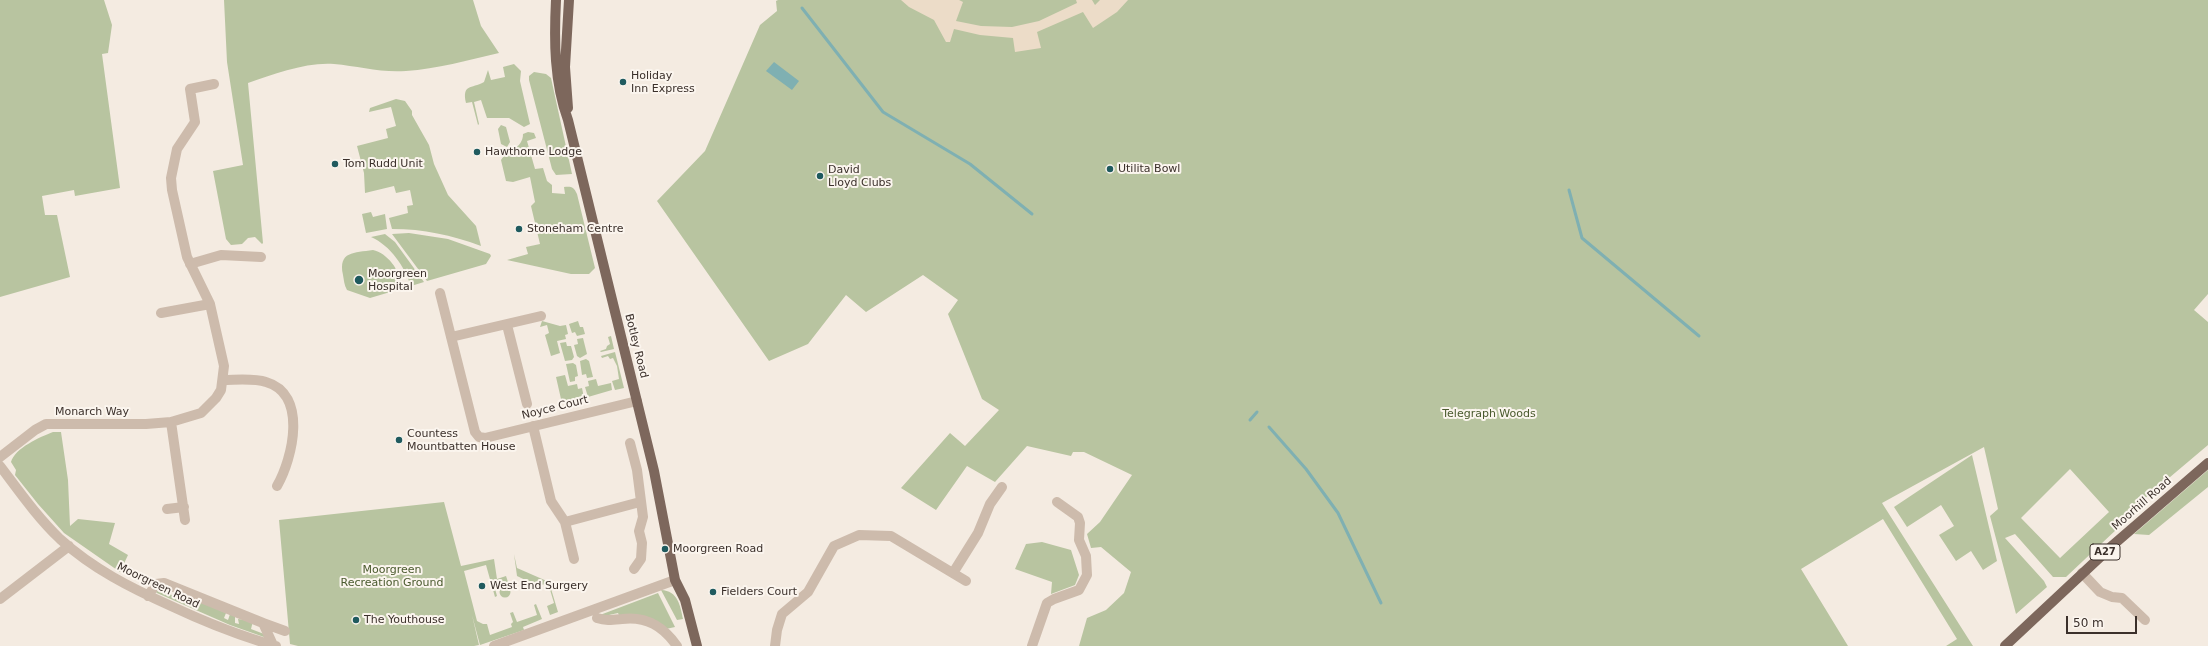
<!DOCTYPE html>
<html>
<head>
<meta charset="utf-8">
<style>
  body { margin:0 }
  #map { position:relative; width:2208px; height:646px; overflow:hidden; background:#f4ebe1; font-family:"DejaVu Sans",sans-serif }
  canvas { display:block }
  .scale { position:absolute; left:2066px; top:616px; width:71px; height:18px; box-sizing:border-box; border:2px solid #3b302b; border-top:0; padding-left:5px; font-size:12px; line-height:14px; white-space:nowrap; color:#3b302b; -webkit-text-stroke:3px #fbf5ee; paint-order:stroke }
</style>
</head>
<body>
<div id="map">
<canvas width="2208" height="646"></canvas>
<div class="scale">50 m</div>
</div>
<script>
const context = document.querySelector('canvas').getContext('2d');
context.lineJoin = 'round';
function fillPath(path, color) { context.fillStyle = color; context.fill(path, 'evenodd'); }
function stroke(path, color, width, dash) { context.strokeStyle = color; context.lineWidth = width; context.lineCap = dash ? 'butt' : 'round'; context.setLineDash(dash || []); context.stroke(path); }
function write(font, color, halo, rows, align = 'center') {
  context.font = font + ' "DejaVu Sans",sans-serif'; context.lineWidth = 4; context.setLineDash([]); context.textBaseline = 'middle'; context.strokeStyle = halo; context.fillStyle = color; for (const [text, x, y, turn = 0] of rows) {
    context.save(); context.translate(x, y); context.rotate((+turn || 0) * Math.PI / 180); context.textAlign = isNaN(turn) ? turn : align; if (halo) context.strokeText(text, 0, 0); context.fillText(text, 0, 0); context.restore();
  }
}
const green = new Path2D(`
  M 0,0 L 104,0 L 112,25 L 108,53 L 102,54 L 120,188 L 75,196 L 74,190 L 42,196 L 45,215 L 57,215 L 70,277 L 0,297 Z
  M 224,0 L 473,0 L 481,26 L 499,53 C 468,60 437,69 406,71 C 381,73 358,66 334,64 C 306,62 274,74 248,83 L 263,243 L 262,244 L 255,237 L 248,238 L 242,244 L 231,245 L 226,239 L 213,171 L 243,165 L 227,62 Z
  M 778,0 L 2208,0 L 2208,294 L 2194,310 L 2208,322 L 2208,445 L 2137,505 L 2135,512 L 2066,577 L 2053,577 L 2015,534 L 2005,538 L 2044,581 L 2047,587 L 2016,614 L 1990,516 L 1998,509 L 1984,447 L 1882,503 L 1973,646 L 1946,646 L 1957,639 L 1883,519 L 1801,569 L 1848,646 L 1079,646 L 1087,618 L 1106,610 L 1124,593 L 1131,572 L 1101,547 L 1091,548 L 1087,534 L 1100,522 L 1132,475 L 1084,452 L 1073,452 L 1071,456 L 1027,446 L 995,482 L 967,466 L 936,510 L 901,488 L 950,433 L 965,446 L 999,410 L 982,399 L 948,314 L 958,300 L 923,275 L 866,312 L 846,295 L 808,344 L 769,361 L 657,201 L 705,151 L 760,25 L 777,11 L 776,1 ZM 2070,469 L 2109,512 L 2060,558 L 2021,518 Z
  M 514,64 L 521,71 L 520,81 L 530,124 L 524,127 L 509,118 L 487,118 L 481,100 L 474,102 L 479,124 L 478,125 L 472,102 L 466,103 C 462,84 471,89 484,82 L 488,70 L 491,80 L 505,77 L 503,67 Z
  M 534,72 L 546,74 L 551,78 L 572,174 L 556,175 L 552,169 L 529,80 L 529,76 Z
  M 396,99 L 405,101 L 412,111 L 412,115 L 429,145 L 434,164 L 448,195 L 476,226 L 481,246 C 451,235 424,229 392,229 L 389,218 L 408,213 L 407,206 L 413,205 L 410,190 L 396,193 L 394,186 L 365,193 L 364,173 L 357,146 L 388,138 L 386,129 L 396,126 L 391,107 L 369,112 L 370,108 Z
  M 501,125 L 506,127 L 510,142 L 507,147 L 501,144 L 498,129 Z
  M 528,132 L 534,133 L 536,138 L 527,141 L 535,169 L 543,168 L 547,181 L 552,185 L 552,193 L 565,194 L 564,187 C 571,186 574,187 577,194 L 595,268 L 589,274 L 571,274 L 507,260 L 528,254 L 526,247 L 540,244 L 531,206 L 535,202 L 530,177 L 513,182 L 506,181 L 501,160 C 507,150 523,149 523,134 Z
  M 371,212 L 373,217 L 385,214 L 387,229 L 366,233 L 362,214 Z
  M 409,233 L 448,239 L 490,254 L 491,256 L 486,264 L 427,281 L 392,234 Z
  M 385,234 L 395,242 L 424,282 L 411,286 C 404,266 391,246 371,237 Z
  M 373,250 C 387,253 400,270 401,284 L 397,290 L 370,298 L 347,290 C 344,285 344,280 343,275 C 338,251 354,253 373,250 Z
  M 542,321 L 560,326 L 566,325 L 568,334 L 565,335 L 566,339 L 557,341 L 560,353 L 551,356 L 545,335 L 549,333 L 547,325 L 540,327 Z
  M 578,321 L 580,327 L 583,327 L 585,334 L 577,336 L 575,332 L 572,333 L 569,324 Z
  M 611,336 L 614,349 L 601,352 L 600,351 L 606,349 L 607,346 L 610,344 L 608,337 Z
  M 583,338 L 587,354 L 580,358 L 577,356 L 574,345 L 578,344 L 577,339 Z
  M 566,342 L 567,346 L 571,346 L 574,357 L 572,360 L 565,361 L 560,343 Z
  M 615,352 L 624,388 L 615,390 L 612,381 L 619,379 L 617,366 L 613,358 L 610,359 L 608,356 L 602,358 L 601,356 Z
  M 586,359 L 589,361 L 593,377 L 587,378 L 586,374 L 582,375 L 580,361 Z
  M 573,363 L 576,365 L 578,376 L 575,377 L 575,381 L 570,382 L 566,364 Z
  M 565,375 L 568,386 L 577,384 L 578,389 L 582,388 L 584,398 L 565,403 L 564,399 L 561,399 L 556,377 Z
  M 596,379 L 598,386 L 611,383 L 612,390 L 588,397 L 585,387 L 589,386 L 588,381 Z
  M 53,432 L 61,432 L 68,480 L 70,526 L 78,519 L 115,523 L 109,544 L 128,555 L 120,572 L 64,533 L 38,504 L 15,475 L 16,470 L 11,462 C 15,448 40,437 53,432 Z
  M 1972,455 L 1997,561 L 1983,570 L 1971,551 L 1956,561 L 1939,535 L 1954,526 L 1941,505 L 1907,527 L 1894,507 Z
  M 2208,470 L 2208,487 L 2149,535 L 2134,534 Z
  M 444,502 L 461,566 L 494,559 L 497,579 L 506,576 L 508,582 L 494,585 L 497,596 L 495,597 L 486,565 L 464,571 L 477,621 L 483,624 L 487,624 L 490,635 L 512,627 L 511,624 L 513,622 L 510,613 L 513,612 L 517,622 L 537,615 L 534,605 L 536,604 L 542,619 L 523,627 L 524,630 L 480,645 L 472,615 L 479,645 L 474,646 L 298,646 L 290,644 L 279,520 Z
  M 1042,542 L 1071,550 L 1079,575 L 1075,585 L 1051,594 L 1052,582 L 1015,569 L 1026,544 Z
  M 514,554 L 517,568 L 549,582 L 558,612 L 550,615 L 547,606 L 554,603 L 548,583 L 538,586 L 517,576 Z
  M499.5 592a5.5 5.5 0 1 1 11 0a5.5 5.5 0 1 1-11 0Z
  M 157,588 L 195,606 L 198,601 L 226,613 L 224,618 L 228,620 L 230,614 L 235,616 L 235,623 L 239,624 L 238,619 L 253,621 L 251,629 L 264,634 L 264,637 L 230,625 L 157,593 L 155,591 Z
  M 661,590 C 678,591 680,605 683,619 L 677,620 Z
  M 658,593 L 675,627 L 666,629 L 620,617 L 618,613 L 609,615 L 610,618 L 600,615 Z`);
const plaza = new Path2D(`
  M 901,0 L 959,0 L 963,2 L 956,21 L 981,26 L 1012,27 L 1039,21 L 1077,3 L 1076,0 L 1092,0 L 1095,5 L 1100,0 L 1128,0 L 1117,12 L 1093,28 L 1083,12 L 1037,32 L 1041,48 L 1015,52 L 1013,38 L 980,35 L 954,29 L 950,42 L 946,42 L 934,20 L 909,7 Z`);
const water = new Path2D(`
  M 774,62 L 799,81 L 792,90 L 766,71 Z`);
const stream = new Path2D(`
  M 802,8 L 883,112 L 970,164 L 1032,214
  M 1569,190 L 1582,238 L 1699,336
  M 1250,420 L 1257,412
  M 1269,427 L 1306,469 L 1338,513 L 1381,603`);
const minor = new Path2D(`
  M 190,264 L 221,255 L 261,257
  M 440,293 L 475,432 L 479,437 L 485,438 L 637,401
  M 161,313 L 210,304
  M 507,325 L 527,404
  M 451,337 L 541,316
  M 223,380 C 236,380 254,378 266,382 C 308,394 293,458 277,486
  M 171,422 L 185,520
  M 533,426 L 551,501 L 565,522 L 574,559
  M 630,443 L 637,470 L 643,517 L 639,531 L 642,543 L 641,559 L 634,569
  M 0,457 L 35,430 L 46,424 L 146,424 L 171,422 L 201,413 L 216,398 L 221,390 L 224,366 L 210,304 L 187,257 L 172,190 L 171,178 L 177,149 L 195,122 L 190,89 L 214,84
  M 0,466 C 19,491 37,517 60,539 C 93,569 131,588 171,606 C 205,622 240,636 276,646
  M 167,509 L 184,507
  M 565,522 L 640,502
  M 953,573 L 978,533 L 990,504 L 1002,487
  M 2082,573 L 2100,592 L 2112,597 L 2122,598 L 2145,620
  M 148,596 L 156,584 L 164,583 L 263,623 L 273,645
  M 0,599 L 69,546
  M 597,618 C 606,621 612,620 622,619 C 646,616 663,626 677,646
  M 263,623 L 285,631
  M 494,646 L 675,580
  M 775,646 L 777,630 L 782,614 L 808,592 L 834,546 L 859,535 L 891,536 L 966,581
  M 1032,646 L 1047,603 L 1054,599 L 1079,590 L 1087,575 L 1086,556 L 1079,540 L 1080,523 L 1078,517 L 1057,502`);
const major = new Path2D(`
  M 556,0 C 554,40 554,82 568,120 L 654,471 L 675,580 L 685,600 L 697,646
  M 568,108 L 565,67 L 569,0
  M 2005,646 L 2113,545 L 2208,463`);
const markers = [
  [623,82,4,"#1f5a5e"],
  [477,152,4,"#1f5a5e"],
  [335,164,4,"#1f5a5e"],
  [1110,169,4,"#1f5a5e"],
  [820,176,4,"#1f5a5e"],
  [519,229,4,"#1f5a5e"],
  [359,280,5,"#1f5a5e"],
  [399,440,4,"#1f5a5e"],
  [665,549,4,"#1f5a5e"],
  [482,586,4,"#1f5a5e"],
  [713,592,4,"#1f5a5e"],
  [356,620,4,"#1f5a5e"]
];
const shields = [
  [2105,552,30]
];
const shieldNames = [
  ["A27",2105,552]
];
const poiNames = [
  ["Holiday",631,76],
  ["Inn Express",631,89],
  ["Hawthorne Lodge",485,152],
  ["Tom Rudd Unit",343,164],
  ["Utilita Bowl",1118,169],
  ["David",828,170],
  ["Lloyd Clubs",828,183],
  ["Stoneham Centre",527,229],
  ["Moorgreen",368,274],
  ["Hospital",368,287],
  ["Countess",407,434],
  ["Mountbatten House",407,447],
  ["Moorgreen Road",673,549],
  ["West End Surgery",490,586],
  ["Fielders Court",721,592],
  ["The Youthouse",364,620]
];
const streetNames = [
  ["Botley Road",636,346,76],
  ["Noyce Court",555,408,-14],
  ["Monarch Way",92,412],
  ["Moorhill Road",2142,504,-41],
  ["Moorgreen Road",158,586,26]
];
const parkNames = [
  ["Telegraph Woods",1489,414],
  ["Moorgreen",392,570],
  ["Recreation Ground",392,583]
];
fillPath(green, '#b8c4a0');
fillPath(plaza, '#ecdcc8');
fillPath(water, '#7fb0b2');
stroke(stream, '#7fb0b2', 3);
stroke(minor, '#cdbbac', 10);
stroke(major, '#7d675c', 10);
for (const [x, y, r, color] of markers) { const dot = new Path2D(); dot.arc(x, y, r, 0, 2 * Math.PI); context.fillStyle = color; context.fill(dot); stroke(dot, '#fbf5ee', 1.5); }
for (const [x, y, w] of shields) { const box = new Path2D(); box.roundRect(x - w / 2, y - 8, w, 16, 3); context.fillStyle = '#fbf5ee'; context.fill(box); stroke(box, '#3b302b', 1); }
write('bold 10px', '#3b302b', null, shieldNames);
write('11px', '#3b302b', '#fbf5ee', poiNames, 'left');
write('11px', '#3b302b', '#fbf5ee', streetNames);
write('11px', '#4a5a2e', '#fbf5ee', parkNames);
</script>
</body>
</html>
